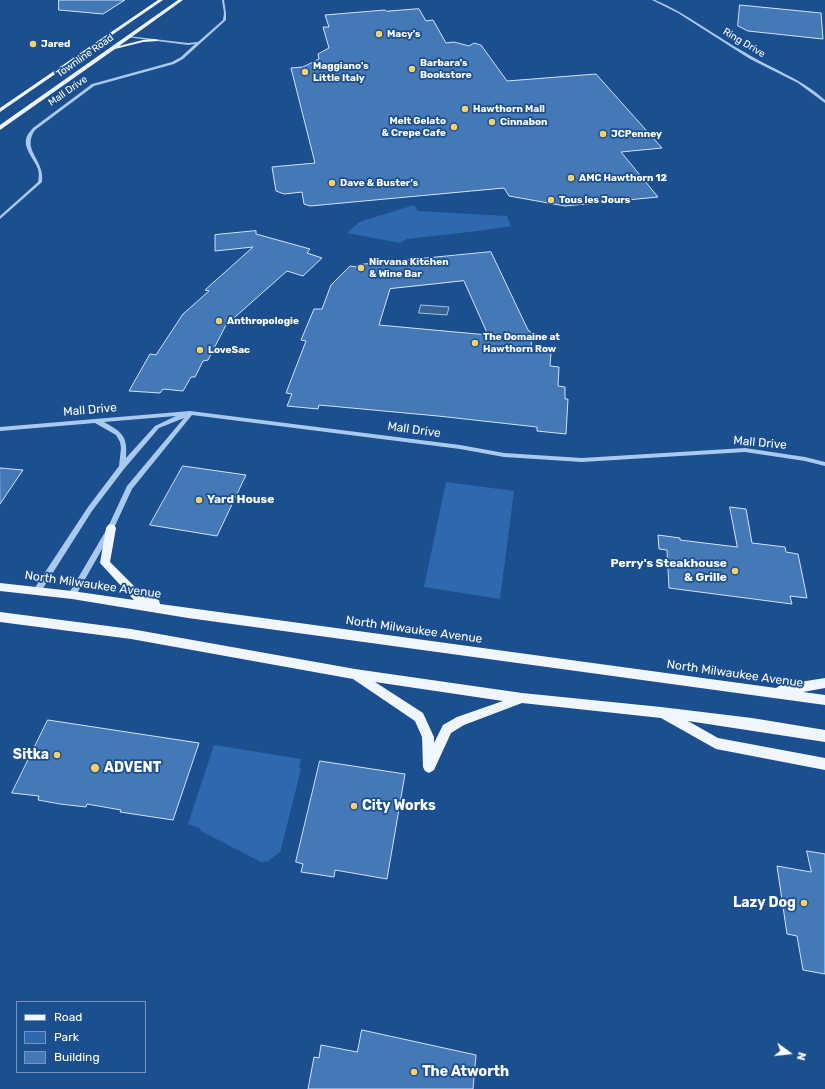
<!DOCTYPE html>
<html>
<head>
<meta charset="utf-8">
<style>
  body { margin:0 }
  #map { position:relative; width:825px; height:1089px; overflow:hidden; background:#1b4f8f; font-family:Rubik,sans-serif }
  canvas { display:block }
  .legend { position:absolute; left:16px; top:1001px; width:130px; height:72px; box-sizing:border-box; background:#1b4f8f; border:1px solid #7695bc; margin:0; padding:5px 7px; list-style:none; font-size:12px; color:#fff }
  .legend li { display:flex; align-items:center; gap:8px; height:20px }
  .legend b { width:20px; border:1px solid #7695bc }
  .north { position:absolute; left:769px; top:1033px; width:40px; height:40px; -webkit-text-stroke:3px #1b4f8f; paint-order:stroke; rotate:105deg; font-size:11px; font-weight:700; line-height:16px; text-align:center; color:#fff }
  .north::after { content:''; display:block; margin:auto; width:14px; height:18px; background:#fff; clip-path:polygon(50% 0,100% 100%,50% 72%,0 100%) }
</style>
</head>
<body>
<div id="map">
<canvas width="825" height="1089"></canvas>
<ul class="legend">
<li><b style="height:5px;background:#f0f6ff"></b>Road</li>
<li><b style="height:11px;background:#2e69ad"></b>Park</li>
<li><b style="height:11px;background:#4478b7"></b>Building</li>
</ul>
<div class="north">N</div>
</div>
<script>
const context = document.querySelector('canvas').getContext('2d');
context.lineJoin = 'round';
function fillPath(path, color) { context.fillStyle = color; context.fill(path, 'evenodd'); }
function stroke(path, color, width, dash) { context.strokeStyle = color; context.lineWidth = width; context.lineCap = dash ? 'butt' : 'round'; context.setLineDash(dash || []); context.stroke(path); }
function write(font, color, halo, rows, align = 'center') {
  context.font = font + ' Rubik,sans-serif'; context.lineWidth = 3.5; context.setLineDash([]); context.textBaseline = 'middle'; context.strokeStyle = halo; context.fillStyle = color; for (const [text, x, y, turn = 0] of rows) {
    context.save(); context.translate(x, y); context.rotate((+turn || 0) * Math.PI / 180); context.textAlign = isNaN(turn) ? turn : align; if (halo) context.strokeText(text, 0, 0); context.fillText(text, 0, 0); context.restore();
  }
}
const green = new Path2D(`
  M 414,205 L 418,211 L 507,216 L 511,226 L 478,231 L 407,239 L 400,243 L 347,233 L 359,222 Z
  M 446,482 L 514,491 L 500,599 L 424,587 Z
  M 214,745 L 301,759 L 299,768 L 301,769 L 281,849 L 280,852 L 267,862 L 264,861 L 263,863 L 199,830 L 200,828 L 188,824 Z`);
const water = new Path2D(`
  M 421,305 L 449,307 L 447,315 L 419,313 Z`);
const building = new Path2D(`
  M 59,0 L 125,0 L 103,14 L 59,10 Z
  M 740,5 L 821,13 L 823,39 L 748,31 L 738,26 Z
  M 419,9 L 426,21 L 433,20 L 446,43 L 454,42 L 469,46 L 474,43 L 481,45 L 507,81 L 596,74 L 662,148 L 621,152 L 658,197 L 565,206 L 509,196 L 504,188 L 310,206 L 304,204 L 302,192 L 284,194 L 276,191 L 272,167 L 315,163 L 291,68 L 303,67 L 319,59 L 318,54 L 329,48 L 323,27 L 329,27 L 325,15 L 385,10 L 386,11 Z
  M 256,231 L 256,234 L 310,249 L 307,253 L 322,258 L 303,276 L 287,271 L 226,325 L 208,360 L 203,361 L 195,377 L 191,377 L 183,391 L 163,389 L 160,393 L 129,391 L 150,354 L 156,355 L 183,314 L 209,291 L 205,290 L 253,247 L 215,251 L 215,235 Z
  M 491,252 L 528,330 L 532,333 L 531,350 L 551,352 L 550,366 L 559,367 L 558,386 L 565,387 L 565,399 L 568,399 L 566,434 L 537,431 L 537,427 L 438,416 L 319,405 L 318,409 L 287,406 L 292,394 L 286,393 L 306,341 L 301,340 L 314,309 L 322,309 L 331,285 L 350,266 L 357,267 L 358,265 ZM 464,281 L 488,335 L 379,325 L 390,289 Z
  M 183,466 L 246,475 L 217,536 L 150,525 Z
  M 0,468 L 23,470 L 0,504 Z
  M 730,507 L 746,509 L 752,543 L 785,547 L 786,552 L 798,554 L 807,598 L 790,596 L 792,604 L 669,588 L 667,550 L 659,549 L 658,535 L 680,538 L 680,540 L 737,547 Z
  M 48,720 L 199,743 L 173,820 L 120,812 L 121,810 L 87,804 L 86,807 L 60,804 L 38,800 L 39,796 L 12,793 Z
  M 320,761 L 405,774 L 387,879 L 335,870 L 334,877 L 301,872 L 303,864 L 296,862 Z
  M 807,851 L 825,854 L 825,974 L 803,970 L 797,936 L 787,934 L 777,866 L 811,872 Z
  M 362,1030 L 476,1055 L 473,1089 L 308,1089 L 314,1057 L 319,1058 L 321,1045 L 357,1052 Z`);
const tertiary = new Path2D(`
  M 222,0 L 224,0 L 226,13 L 226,20 L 183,59 L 174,64 L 94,86 L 35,130 C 21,151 45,159 42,182 L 0,219 L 0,216 L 38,182 C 39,177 39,173 38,169 C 34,158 22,148 27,136 C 28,133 31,131 33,128 L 92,84 L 172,62 L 181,57 L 195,44 L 188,45 L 126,37 L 128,36 L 188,43 L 198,42 L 223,20 L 224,13 Z
  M 652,0 L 655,0 C 688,14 715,36 746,53 C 772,69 802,79 825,100 L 825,103 L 798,83 L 750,59 L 678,13 Z
  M 190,411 L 460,445 L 504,453 L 582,458 L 745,448 L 805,457 L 825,462 L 825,466 L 805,461 L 745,452 L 582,462 L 504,457 L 460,449 L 192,415 L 132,489 L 114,528 L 75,597 L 72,598 L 69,597 L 68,595 L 108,527 L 127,486 L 184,418 L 159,428 L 124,469 L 92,511 L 40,593 L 37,594 L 34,593 L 33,591 L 34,589 L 88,507 L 119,466 L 121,448 L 120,442 L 116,435 L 95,423 L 0,431 L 0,427 ZM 176,416 L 155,426 L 126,458 C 128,436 122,432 104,422 Z`);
const primary = new Path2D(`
  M 158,0 L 163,0 L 0,112 L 0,108 Z
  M 178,0 L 183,0 L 119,46 L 143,40 L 156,39 L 158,41 L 143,42 L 115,49 L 0,130 L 0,125 Z
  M 111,524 L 114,525 L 116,528 L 110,562 L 143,595 L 159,600 L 160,604 L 776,688 L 781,685 L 825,678 L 825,688 L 803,692 L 825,695 L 825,705 L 188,618 L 72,599 L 0,591 L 0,583 L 72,591 L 134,600 L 100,563 L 106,528 L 108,525 Z
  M 0,612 L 131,629 L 355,669 L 522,693 L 661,707 L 752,718 L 825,730 L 825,742 L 688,721 L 718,738 L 825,758 L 825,770 L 716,749 L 661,718 L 522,703 L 464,725 L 451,733 L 434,770 L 429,773 L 425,771 L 423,767 L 422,737 L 415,721 L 353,679 L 131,639 L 0,622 ZM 375,682 L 503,701 L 457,717 L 443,725 L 434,743 L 434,737 L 423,713 Z`);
const markers = [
  [379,34,4,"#ffd166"],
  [33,44,4,"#ffd166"],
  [412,69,4,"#ffd166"],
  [305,72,4,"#ffd166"],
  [465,109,4,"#ffd166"],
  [492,122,4,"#ffd166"],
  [454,127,4,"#ffd166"],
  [603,134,4,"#ffd166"],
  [571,178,4,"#ffd166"],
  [332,183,4,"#ffd166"],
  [551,200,4,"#ffd166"],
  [361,268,4,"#ffd166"],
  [219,321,4,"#ffd166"],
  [475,343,4,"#ffd166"],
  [200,350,4,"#ffd166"],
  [199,500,4,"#ffd166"],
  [735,571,4,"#ffd166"],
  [57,755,4,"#ffd166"],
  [95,768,5,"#ffd166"],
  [354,806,4,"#ffd166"],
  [804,903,4,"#ffd166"],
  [414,1072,4,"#ffd166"]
];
const farPoinames = [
  ["Macy's",387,34],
  ["Jared",41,44],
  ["Barbara's",420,63],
  ["Bookstore",420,75],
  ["Maggiano's",313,66],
  ["Little Italy",313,78],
  ["Hawthorn Mall",473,109],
  ["Melt Gelato",446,121,"right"],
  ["& Crepe Cafe",446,133,"right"],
  ["Cinnabon",500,122],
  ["JCPenney",611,134],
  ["AMC Hawthorn 12",579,178],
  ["Dave & Buster's",340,183],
  ["Tous les Jours",559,200],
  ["Nirvana Kitchen",369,262],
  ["& Wine Bar",369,274],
  ["Anthropologie",227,321],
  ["The Domaine at",483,337],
  ["Hawthorn Row",483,349],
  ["LoveSac",208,350]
];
const farStreetnames = [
  ["Ring Drive",744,43,31],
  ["Townline Road",85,56,-35],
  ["Mall Drive",68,91,-35]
];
const streetNames = [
  ["Mall Drive",90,410,-5],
  ["Mall Drive",414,430,8],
  ["Mall Drive",760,443,5],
  ["North Milwaukee Avenue",93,585,8],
  ["North Milwaukee Avenue",414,630,8],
  ["North Milwaukee Avenue",735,674,8]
];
const poiNames = [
  ["Yard House",207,500],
  ["Perry's Steakhouse",727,564,"right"],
  ["& Grille",727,578,"right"]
];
const nearPoinames = [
  ["Sitka",49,755,"right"],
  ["ADVENT",104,768],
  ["City Works",362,806],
  ["Lazy Dog",796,903,"right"],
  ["The Atworth",422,1072]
];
fillPath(green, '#2e69ad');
fillPath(water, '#3c6290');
stroke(water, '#9cc4f0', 1);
fillPath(building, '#4478b7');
stroke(building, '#cfe3fa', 1);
fillPath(tertiary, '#a9c9ee');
fillPath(primary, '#f0f6ff');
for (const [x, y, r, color] of markers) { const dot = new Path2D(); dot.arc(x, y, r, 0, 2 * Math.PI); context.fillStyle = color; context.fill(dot); stroke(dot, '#1b4f8f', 1.5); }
write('bold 10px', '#fff', '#1b4f8f', farPoinames, 'left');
write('10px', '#fff', '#1b4f8f', farStreetnames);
write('12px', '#fff', '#1b4f8f', streetNames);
write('bold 12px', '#fff', '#1b4f8f', poiNames, 'left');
write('bold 14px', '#fff', '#1b4f8f', nearPoinames, 'left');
</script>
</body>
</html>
